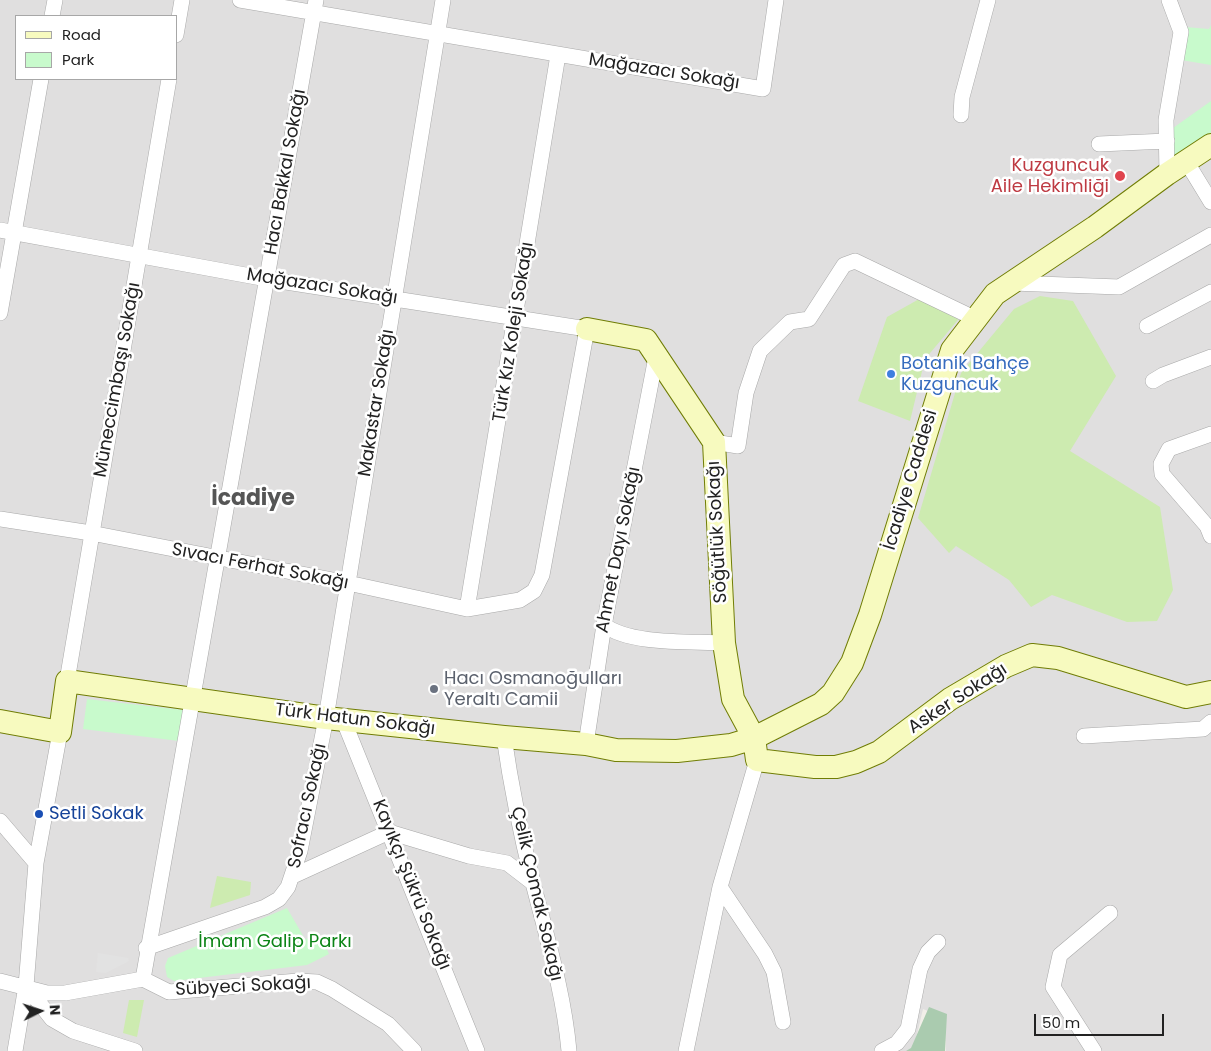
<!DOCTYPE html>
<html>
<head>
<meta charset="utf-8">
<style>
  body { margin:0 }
  #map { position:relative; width:1211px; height:1051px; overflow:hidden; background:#f2efe9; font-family:Poppins,sans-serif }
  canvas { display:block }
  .legend { position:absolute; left:15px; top:15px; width:162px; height:65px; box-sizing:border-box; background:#fff; border:1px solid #a7a7a7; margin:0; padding:6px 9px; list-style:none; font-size:15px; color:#222 }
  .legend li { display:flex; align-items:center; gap:10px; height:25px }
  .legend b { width:25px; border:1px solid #a7a7a7 }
  .north { position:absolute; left:15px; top:986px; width:50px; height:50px; -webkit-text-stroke:4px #fff; paint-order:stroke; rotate:86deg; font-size:14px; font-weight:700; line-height:20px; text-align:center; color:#222 }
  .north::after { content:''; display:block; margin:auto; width:18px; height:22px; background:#222; clip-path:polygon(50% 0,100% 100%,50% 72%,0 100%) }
  .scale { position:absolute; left:1034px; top:1014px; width:130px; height:22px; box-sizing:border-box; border:2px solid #222; border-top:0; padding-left:6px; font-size:15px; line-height:18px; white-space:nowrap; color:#222; -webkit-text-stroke:4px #fff; paint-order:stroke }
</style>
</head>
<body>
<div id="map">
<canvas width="1211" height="1051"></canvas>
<ul class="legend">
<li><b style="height:6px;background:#f7fabf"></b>Road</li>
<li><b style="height:14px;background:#c8facc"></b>Park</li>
</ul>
<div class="north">N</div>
<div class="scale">50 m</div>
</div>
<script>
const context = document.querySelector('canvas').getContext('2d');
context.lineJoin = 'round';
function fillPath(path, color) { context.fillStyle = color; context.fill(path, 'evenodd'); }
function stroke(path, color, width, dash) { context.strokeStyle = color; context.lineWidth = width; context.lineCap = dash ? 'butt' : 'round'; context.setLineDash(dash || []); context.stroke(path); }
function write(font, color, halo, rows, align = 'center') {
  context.font = font + ' Poppins,sans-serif'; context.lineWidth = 5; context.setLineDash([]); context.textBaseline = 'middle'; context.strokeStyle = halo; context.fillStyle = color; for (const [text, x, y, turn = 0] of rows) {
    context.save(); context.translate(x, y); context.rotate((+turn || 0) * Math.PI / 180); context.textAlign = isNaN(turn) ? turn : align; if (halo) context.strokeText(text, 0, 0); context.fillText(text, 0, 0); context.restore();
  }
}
const residential = new Path2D(`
  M 0,0 L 1211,0 L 1211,1051 L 946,1051 L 945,1018 L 923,1009 L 913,1051 L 0,1051 ZM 16,16 L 176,16 L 176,79 L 16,79 Z`);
const grass = new Path2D(`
  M 930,293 L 963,314 L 925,359 L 910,421 L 858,401 L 887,317 Z
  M 1040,296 L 1073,301 L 1116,376 L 1070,451 L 1160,507 L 1173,590 L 1157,621 L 1127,622 L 1052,595 L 1031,607 L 1009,580 L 956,546 L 949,553 L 918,518 L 961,373 L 1014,309 Z
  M 217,876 L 251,882 L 250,895 L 210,908 Z
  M 129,1000 L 144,1000 L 137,1037 L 123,1033 Z`);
const cemetery = new Path2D(`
  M 929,1007 L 947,1014 L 945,1051 L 906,1051 L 911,1048 Z`);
const park = new Path2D(`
  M 1211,25 L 1211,65 L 1181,60 L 1185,27 L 1209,29 Z
  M 1211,101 L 1211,136 L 1173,162 L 1173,128 Z
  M 87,699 L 183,710 L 179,741 L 83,729 Z
  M 287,908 L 305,939 L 321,936 L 329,954 L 307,965 L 174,981 L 167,977 L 165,966 L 168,958 Z`);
const parking = new Path2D(`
  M 98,953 L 128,958 L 129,961 L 106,973 L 96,972 Z`);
const street = new Path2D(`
  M 240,0 L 763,89 L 776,0
  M 52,16 L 55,0
  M 176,35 L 182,0
  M 961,115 L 962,97 L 988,0
  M 1099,144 L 1167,141
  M 1186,161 L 1211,202
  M 1167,174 L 1166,120 L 1181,32 L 1169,0
  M 0,230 L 267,279 L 587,329 L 542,575 L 534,591 L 520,600 L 467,609 L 348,583 L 91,533 L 0,519
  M 1012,283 L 1119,287 L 1211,235
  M 0,313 L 41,79
  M 1147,326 L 1211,292
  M 1153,381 L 1163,375 L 1211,357
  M 1211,434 L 1169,449 L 1161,464 L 1162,474 L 1207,526 L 1211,536
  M 714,442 L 738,446 L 746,393 L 760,351 L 790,322 L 809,319 L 844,265 L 855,261 L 976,319
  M 467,609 L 558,55
  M 604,625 C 630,645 691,641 724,643
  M 67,681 L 169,79
  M 343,719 L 477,1051
  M 1084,736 L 1203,729 L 1211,722
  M 504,737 C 511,786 521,835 533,883 C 547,938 564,994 569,1051
  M 586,744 L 604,625 L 656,357
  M 0,821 L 36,863
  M 293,876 L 389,832 L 469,856 L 507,863 L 533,883
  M 720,887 L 765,954 L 774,972 L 783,1022
  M 146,948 L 265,907 L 279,899 L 288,887 L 300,851 L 326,718 L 443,0
  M 143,979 L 316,0
  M 0,981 L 47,993 L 65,993 L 143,979 L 169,992 L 298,981 L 317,982 L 332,989 L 388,1024 L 414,1051
  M 26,986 L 52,1019 L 73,1031 L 135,1051
  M 15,1051 L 26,986 L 36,863 L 60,732
  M 686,1051 L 720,887 L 757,760
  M 882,1051 L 897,1043 L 908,1029 L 920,969 L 928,952 L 938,942
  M 1094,1051 L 1053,987 L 1060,955 L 1110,913`);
const secondary = new Path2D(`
  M 587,329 L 646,340 L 714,442 L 724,643 L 733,699 L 754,738 L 757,760 L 815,767 L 836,767 L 856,762 L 879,752 L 950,699 L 1006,666 L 1032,655 L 1058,658 L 1186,697 L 1211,692
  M 0,721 L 60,732 L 67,681 L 326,718 L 504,737 L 586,744 L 616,750 L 677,751 L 731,745 L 754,738 L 821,704 L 833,693 L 852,663 L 870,615 L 952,350 L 995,294 L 1095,227 L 1167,174 L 1211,145`);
const markers = [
  [1120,176,6,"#e0444e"],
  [891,374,5,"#3f7fe0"],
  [434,689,5,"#6b7280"],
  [39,814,5,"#1a4fb4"]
];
const streetNames = [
  ["Mağazacı Sokağı",664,72,9],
  ["Hacı Bakkal Sokağı",286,172,-80],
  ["Mağazacı Sokağı",322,287,9],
  ["Türk Kız Koleji Sokağı",514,332,-81],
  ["Müneccimbaşı Sokağı",118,380,-80],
  ["Makastar Sokağı",377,403,-81],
  ["İcadiye Caddesi",911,480,-73],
  ["Söğütlük Sokağı",718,532,-93],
  ["Ahmet Dayı Sokağı",619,550,-79],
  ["Sıvacı Ferhat Sokağı",260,567,11],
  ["Asker Sokağı",958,699,-33],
  ["Türk Hatun Sokağı",355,720,7],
  ["Sofracı Sokağı",308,806,-78],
  ["Kayıkçı Şükrü Sokağı",411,885,68],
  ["Çelik Çomak Sokağı",536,894,77],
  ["Sübyeci Sokağı",243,987,-3]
];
const healthNames = [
  ["Kuzguncuk",1109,166],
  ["Aile Hekimliği",1109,187]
];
const shopNames = [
  ["Botanik Bahçe",901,364],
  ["Kuzguncuk",901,385]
];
const worshipNames = [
  ["Hacı Osmanoğulları",444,679],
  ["Yeraltı Camii",444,700]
];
const transitNames = [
  ["Setli Sokak",49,814]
];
const parkNames = [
  ["İmam Galip Parkı",275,942]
];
const districtNames = [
  ["İcadiye",253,499]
];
fillPath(residential, '#e0dfdf');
fillPath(grass, '#cdebb0');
fillPath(cemetery, '#aacbaf');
fillPath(park, '#c8facc');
fillPath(parking, '#e2e2e2');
stroke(street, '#a9a9a9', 16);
stroke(secondary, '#707d05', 24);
stroke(street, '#fff', 15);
stroke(secondary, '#f7fabf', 22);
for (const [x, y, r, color] of markers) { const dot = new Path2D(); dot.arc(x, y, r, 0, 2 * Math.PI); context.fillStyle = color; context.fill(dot); stroke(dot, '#fff', 2); }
write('18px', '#222', '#fff', streetNames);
write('18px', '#be3a42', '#fff', healthNames, 'right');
write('18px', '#366cbe', '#fff', shopNames, 'left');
write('18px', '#5b616d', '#fff', worshipNames, 'left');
write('18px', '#164399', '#fff', transitNames, 'left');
write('18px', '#0c8416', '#fff', parkNames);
write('bold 22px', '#555', '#fff', districtNames);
</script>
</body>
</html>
